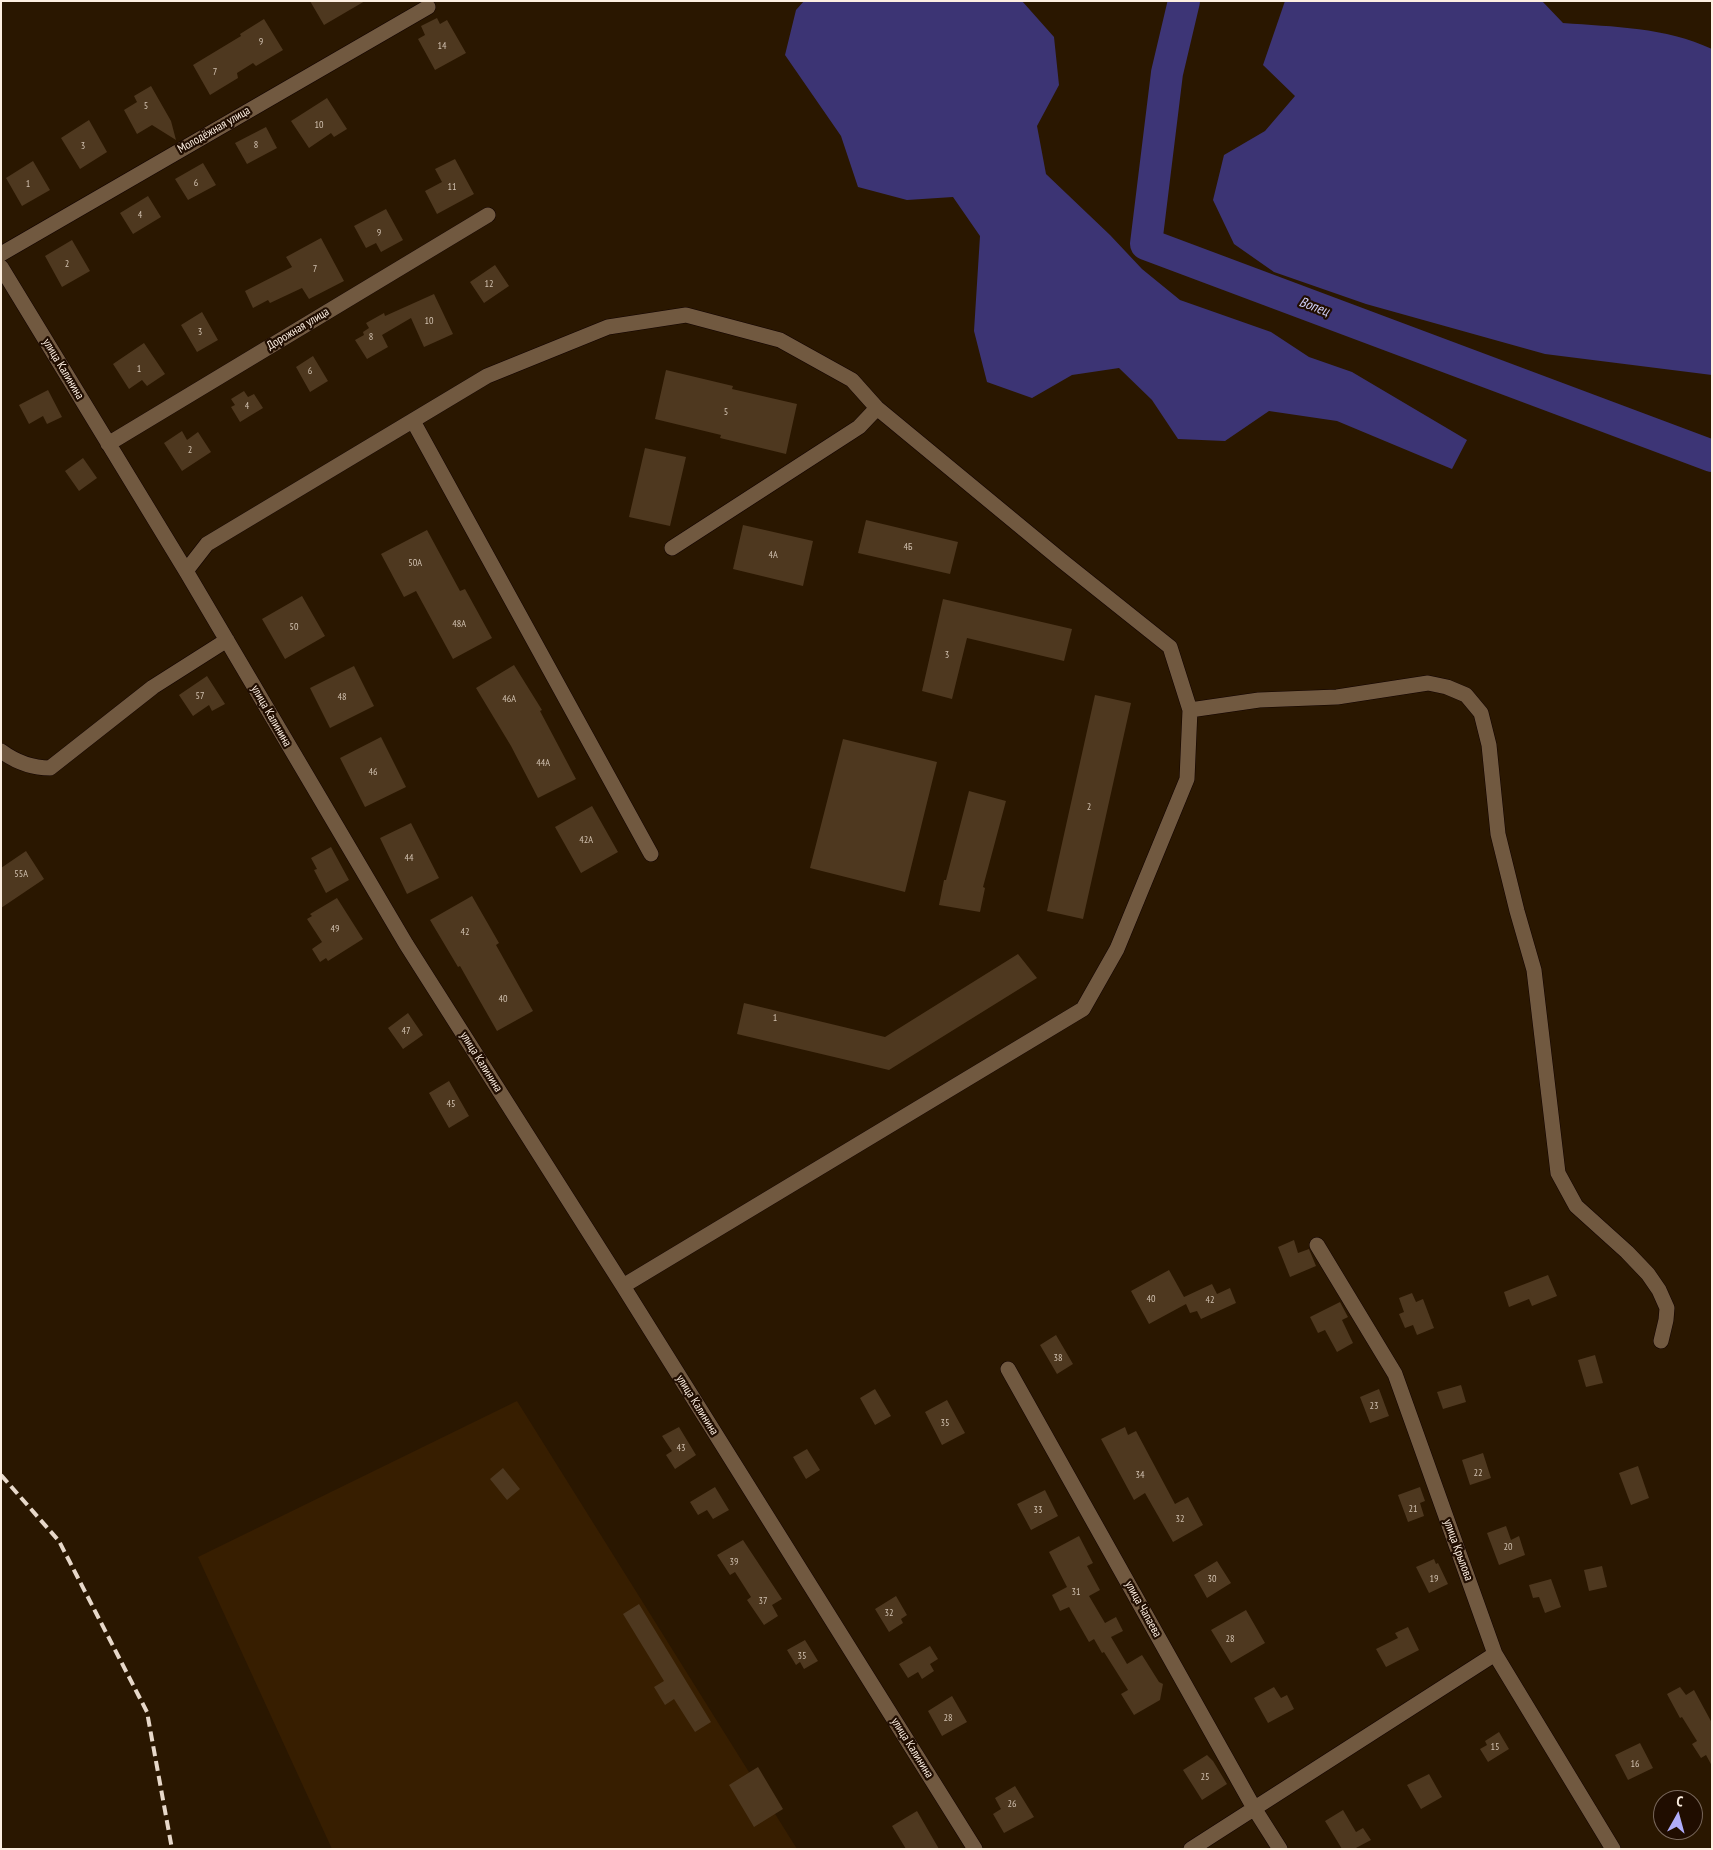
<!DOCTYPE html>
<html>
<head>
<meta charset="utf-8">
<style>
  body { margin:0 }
  #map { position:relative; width:1713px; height:1850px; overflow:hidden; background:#2a1700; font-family:"PT Sans Narrow",sans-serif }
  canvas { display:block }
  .frame { position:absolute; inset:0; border:2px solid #fdefe1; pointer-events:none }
  .north { position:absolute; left:1653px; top:1790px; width:50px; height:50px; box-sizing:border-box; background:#200d00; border:1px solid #78675a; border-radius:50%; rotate:7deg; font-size:14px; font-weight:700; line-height:20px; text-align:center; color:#fdefe1 }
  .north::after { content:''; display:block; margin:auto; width:18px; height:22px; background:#b0adfa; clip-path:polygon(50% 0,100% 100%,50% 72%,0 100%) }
</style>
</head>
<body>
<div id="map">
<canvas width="1713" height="1850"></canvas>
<div class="frame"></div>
<div class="north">С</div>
</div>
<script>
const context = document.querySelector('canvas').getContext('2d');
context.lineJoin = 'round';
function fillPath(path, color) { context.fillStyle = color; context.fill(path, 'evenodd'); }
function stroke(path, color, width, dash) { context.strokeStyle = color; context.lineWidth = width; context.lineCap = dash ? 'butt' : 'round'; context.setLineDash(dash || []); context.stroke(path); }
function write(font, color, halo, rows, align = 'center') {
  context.font = font + ' "PT Sans Narrow",sans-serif'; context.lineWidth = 4.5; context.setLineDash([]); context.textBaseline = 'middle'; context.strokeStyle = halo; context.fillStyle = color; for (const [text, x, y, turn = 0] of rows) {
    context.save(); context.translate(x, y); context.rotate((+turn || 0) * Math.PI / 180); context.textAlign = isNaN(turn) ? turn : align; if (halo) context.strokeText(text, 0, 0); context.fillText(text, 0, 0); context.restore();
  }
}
const built = new Path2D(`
  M 517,1401 L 797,1849 L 332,1849 L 198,1557 Z`);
const forest = new Path2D(`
  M 804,1 L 1022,1 L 1054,37 L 1059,85 L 1037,126 L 1046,174 L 1110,235 L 1142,269 L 1180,300 L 1271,332 L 1309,357 L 1352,372 L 1467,440 L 1452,469 L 1337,421 L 1269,411 L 1225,441 L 1178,439 L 1152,400 L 1119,368 L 1072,375 L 1032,398 L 987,382 L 974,331 L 980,236 L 953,197 L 907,200 L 858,187 L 841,136 L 785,55 L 796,10 Z
  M 1285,1 L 1542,1 L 1563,23 C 1614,27 1665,27 1712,49 L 1712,375 L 1545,354 L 1366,304 L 1274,272 L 1234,244 L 1213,200 L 1224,155 L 1265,131 L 1295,96 L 1263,65 Z`);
const river = new Path2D(`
  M 1184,1 L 1167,73 L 1146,244 L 1712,456`);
const building = new Path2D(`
  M 310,1 L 365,1 L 324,25 Z
  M 437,18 L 440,24 L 447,20 L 466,53 L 435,70 L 418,39 L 425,35 L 421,26 Z
  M 264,19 L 283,50 L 256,66 L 253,63 L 237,73 L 238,78 L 210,95 L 193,65 L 241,36 L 240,34 Z
  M 151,86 L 171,121 L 176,140 L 152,125 L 137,134 L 124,110 L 137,102 L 134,96 Z
  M 327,98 L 347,129 L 334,137 L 331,133 L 309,148 L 291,121 Z
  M 89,120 L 107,152 L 80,169 L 61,138 Z
  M 266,127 L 277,148 L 247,164 L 235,143 Z
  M 455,159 L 474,194 L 437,214 L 425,191 L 442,182 L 435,169 Z
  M 33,161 L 50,190 L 22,206 L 6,178 Z
  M 203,163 L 216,185 L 188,200 L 175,179 Z
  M 148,196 L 161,217 L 133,234 L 120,213 Z
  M 386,209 L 403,240 L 381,252 L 376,243 L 366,248 L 354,226 Z
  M 321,238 L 344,281 L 309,299 L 302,288 L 270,303 L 268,300 L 253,308 L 245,291 L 292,267 L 286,257 Z
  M 72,240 L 90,271 L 62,287 L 45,256 Z
  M 495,265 L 509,286 L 484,303 L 470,282 Z
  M 434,294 L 453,334 L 424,347 L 411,318 L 382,335 L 388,347 L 367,359 L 355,340 L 364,335 L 363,332 L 369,328 L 366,323 L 384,313 L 385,316 Z
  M 202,312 L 218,340 L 197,352 L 181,325 Z
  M 144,343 L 165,374 L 147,386 L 142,380 L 129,389 L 113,364 Z
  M 313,356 L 328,381 L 310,392 L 296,367 Z
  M 666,370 L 733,386 L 732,389 L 797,404 L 786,454 L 720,438 L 721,435 L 655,419 Z
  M 48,390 L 62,417 L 47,424 L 43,416 L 29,424 L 19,405 Z
  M 244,391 L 248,397 L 254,394 L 263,408 L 240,422 L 231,407 L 235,405 L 231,399 Z
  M 182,431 L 187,440 L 198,432 L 211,452 L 182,471 L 164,443 Z
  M 645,448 L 686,457 L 670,526 L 629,517 Z
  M 83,458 L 97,478 L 79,491 L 65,471 Z
  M 866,520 L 958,542 L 950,574 L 858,553 Z
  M 743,525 L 813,541 L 803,586 L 733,569 Z
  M 427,530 L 460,591 L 465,589 L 492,638 L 453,659 L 416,591 L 404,597 L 381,554 Z
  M 302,596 L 325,636 L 285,659 L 262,619 Z
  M 943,599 L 1072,629 L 1064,661 L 967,638 L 952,699 L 922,691 Z
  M 514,665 L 542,710 L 540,711 L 576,779 L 538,798 L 511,746 L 476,688 Z
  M 354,666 L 374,706 L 330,728 L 310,688 Z
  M 207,676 L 225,704 L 212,711 L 209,705 L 193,716 L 179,695 Z
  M 1095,695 L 1131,703 L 1083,919 L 1047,911 Z
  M 381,737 L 406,787 L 365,807 L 340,758 Z
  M 843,739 L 937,762 L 905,892 L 810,868 Z
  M 969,791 L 1006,801 L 983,887 L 985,888 L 980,912 L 939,905 L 944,880 L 946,880 Z
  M 592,806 L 618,852 L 581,873 L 555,827 Z
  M 411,823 L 439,878 L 407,894 L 380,838 Z
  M 331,847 L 349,880 L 326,893 L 314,870 L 317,869 L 311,858 Z
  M 26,851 L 44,879 L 1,908 L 1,868 Z
  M 472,896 L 499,943 L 496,945 L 533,1011 L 497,1031 L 460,966 L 458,967 L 430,920 Z
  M 337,898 L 363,939 L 328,961 L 326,958 L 320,962 L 312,949 L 322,942 L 307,919 L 312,916 L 310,914 Z
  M 1018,954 L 1037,978 L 889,1070 L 737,1034 L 744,1003 L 885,1037 Z
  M 408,1013 L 423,1035 L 403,1049 L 388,1028 Z
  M 449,1081 L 469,1116 L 449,1128 L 429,1093 Z
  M 1294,1240 L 1298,1253 L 1309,1249 L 1316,1266 L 1290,1277 L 1278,1247 Z
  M 1169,1270 L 1184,1297 L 1212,1284 L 1217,1294 L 1230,1288 L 1236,1303 L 1201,1319 L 1197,1311 L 1190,1313 L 1186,1304 L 1149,1324 L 1131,1291 Z
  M 1548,1275 L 1557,1296 L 1532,1306 L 1529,1299 L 1509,1307 L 1504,1292 Z
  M 1412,1293 L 1416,1302 L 1423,1299 L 1434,1328 L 1417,1335 L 1413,1325 L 1405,1328 L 1399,1314 L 1404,1312 L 1399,1298 Z
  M 1340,1302 L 1348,1317 L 1342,1320 L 1353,1343 L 1337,1352 L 1325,1330 L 1318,1333 L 1310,1317 Z
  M 1056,1335 L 1073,1364 L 1057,1374 L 1040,1345 Z
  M 1595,1355 L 1603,1383 L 1586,1387 L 1578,1360 Z
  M 1461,1385 L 1466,1402 L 1443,1409 L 1437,1392 Z
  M 875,1389 L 891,1416 L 875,1425 L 860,1398 Z
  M 1379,1389 L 1389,1416 L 1370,1423 L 1360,1397 Z
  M 947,1400 L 965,1433 L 942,1445 L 925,1412 Z
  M 679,1427 L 696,1455 L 675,1469 L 666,1455 L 672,1451 L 662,1436 Z
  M 1125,1427 L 1128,1435 L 1136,1431 L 1175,1504 L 1188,1497 L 1203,1525 L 1173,1542 L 1145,1493 L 1134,1500 L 1101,1439 Z
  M 807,1449 L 820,1470 L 806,1479 L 793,1457 Z
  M 1483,1453 L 1491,1478 L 1470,1485 L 1462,1460 Z
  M 1638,1466 L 1649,1498 L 1631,1505 L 1619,1473 Z
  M 503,1468 L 520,1489 L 507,1500 L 490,1479 Z
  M 715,1487 L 729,1510 L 713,1519 L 707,1510 L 698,1515 L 690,1502 Z
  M 1420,1487 L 1425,1501 L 1420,1503 L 1424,1516 L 1408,1522 L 1398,1495 Z
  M 1045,1490 L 1058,1516 L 1031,1530 L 1017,1504 Z
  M 1506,1526 L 1511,1540 L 1519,1536 L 1525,1555 L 1499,1565 L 1487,1533 Z
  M 1079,1536 L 1093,1563 L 1087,1566 L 1100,1590 L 1089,1596 L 1105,1623 L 1116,1617 L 1123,1631 L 1111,1637 L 1127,1664 L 1142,1655 L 1159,1682 L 1163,1684 L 1160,1700 L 1134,1715 L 1121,1694 L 1128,1690 L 1104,1652 L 1102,1653 L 1094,1639 L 1089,1642 L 1069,1607 L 1060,1611 L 1052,1595 L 1067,1587 L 1049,1552 Z
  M 743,1540 L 782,1599 L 772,1605 L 778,1616 L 764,1625 L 747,1600 L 751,1597 L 735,1572 L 730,1575 L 717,1555 Z
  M 1434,1559 L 1436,1564 L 1438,1563 L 1448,1584 L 1429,1593 L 1416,1567 Z
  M 1217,1561 L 1231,1583 L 1207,1598 L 1194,1575 Z
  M 1602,1566 L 1607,1587 L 1589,1591 L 1584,1570 Z
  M 1551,1579 L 1561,1607 L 1545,1613 L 1539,1597 L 1533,1598 L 1529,1585 Z
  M 896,1596 L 907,1615 L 901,1619 L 903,1623 L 889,1632 L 875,1609 Z
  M 639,1604 L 711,1722 L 695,1732 L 674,1699 L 665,1705 L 654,1687 L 664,1681 L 623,1614 Z
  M 1246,1610 L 1265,1643 L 1231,1663 L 1211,1630 Z
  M 1408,1627 L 1419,1650 L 1386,1667 L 1376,1649 L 1398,1638 L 1395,1633 Z
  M 805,1640 L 818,1661 L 804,1669 L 800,1662 L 796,1665 L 787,1650 Z
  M 930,1646 L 938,1659 L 930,1664 L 934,1671 L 922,1679 L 918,1672 L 908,1678 L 899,1664 Z
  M 1274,1687 L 1281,1698 L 1287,1695 L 1294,1709 L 1268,1723 L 1254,1698 Z
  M 1680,1687 L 1686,1695 L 1694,1690 L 1712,1723 L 1712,1766 L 1706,1755 L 1701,1758 L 1692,1744 L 1697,1741 L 1682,1717 L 1680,1718 L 1667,1694 Z
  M 952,1696 L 967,1722 L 942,1736 L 928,1711 Z
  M 1499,1732 L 1509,1749 L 1488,1762 L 1480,1749 L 1487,1745 L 1485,1741 Z
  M 1640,1743 L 1653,1768 L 1628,1780 L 1615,1755 Z
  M 1207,1755 L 1213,1761 L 1227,1784 L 1202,1800 L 1183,1770 Z
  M 758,1767 L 783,1809 L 754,1827 L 729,1785 Z
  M 1429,1774 L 1442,1797 L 1421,1809 L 1407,1785 Z
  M 1015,1786 L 1034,1817 L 1004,1833 L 993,1814 L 1001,1809 L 995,1798 Z
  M 1343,1810 L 1356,1832 L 1363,1828 L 1371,1840 L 1354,1849 L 1342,1849 L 1325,1821 Z
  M 917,1811 L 939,1849 L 906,1849 L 892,1826 Z`);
const minor = new Path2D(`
  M 1,254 L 428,7
  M 1,267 L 186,571 L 406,944 L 623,1286 L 975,1849
  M 413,421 L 651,854
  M 108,444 L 488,215
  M 672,548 L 859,427 L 877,408
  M 186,571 L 207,544 L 487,376 L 608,327 L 686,315 L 780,340 L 852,380 L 877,408 L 1061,560 L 1170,647 L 1190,710 L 1187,779 L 1117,949 L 1083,1009 L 623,1286
  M 1190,710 L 1259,700 L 1337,697 L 1428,683 L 1447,687 L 1466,695 L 1481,713 L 1489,745 L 1498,834 L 1517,911 L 1534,970 L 1558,1173 L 1576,1206 L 1627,1252 L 1648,1274 L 1659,1290 L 1667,1308 L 1666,1320 L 1661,1341
  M 1,751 C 16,762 32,768 50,768 L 153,687 L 227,640
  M 1317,1245 L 1395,1374 L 1495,1654 L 1613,1849
  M 1008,1369 L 1254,1808 L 1280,1849
  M 1191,1849 L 1495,1654`);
const rail = new Path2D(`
  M 1,1475 L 59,1541 L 147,1712 L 172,1849`);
const numberNames = [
  ["9",261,42],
  ["14",442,46],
  ["7",215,72],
  ["5",146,106],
  ["10",319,125],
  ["8",256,145],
  ["3",83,146],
  ["6",196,183],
  ["1",28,184],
  ["11",452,187],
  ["4",140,215],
  ["9",379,233],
  ["2",67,264],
  ["7",315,269],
  ["12",489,284],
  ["10",429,321],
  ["3",200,332],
  ["8",371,337],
  ["1",139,369],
  ["6",310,371],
  ["4",247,406],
  ["5",726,412],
  ["2",190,450],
  ["4Б",908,547],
  ["4А",773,555],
  ["50А",415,563],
  ["48А",459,624],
  ["50",294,627],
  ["3",947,655],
  ["57",200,696],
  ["48",342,697],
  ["46А",509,699],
  ["44А",543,763],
  ["46",373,772],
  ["2",1089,807],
  ["42А",586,840],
  ["44",409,858],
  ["55А",21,874],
  ["49",335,929],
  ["42",465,932],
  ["40",503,999],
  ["1",775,1018],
  ["47",406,1031],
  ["45",451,1104],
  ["40",1151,1299],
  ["42",1210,1300],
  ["38",1058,1358],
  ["23",1374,1406],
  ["35",945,1423],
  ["43",681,1448],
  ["22",1478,1473],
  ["34",1140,1475],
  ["21",1413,1509],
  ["33",1038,1510],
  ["32",1180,1519],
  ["20",1508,1547],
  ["39",734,1562],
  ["30",1212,1579],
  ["19",1434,1579],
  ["31",1076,1592],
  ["37",763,1601],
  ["32",889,1613],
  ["28",1230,1639],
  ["35",802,1656],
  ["28",948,1718],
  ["15",1495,1747],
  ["16",1635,1764],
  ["25",1205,1777],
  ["26",1012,1804]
];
const streetNames = [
  ["Молодёжная улица",214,130,-30],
  ["Дорожная улица",298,329,-31],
  ["улица Калинина",63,369,59],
  ["улица Калинина",271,716,60],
  ["улица Калинина",481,1062,58],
  ["улица Калинина",697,1405,58],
  ["улица Крылова",1458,1550,70],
  ["улица Чапаева",1143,1609,61],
  ["улица Калинина",912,1748,58]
];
const waterNames = [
  ["Вопец",1314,307,20]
];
fillPath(built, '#371e00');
fillPath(forest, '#3c3474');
stroke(river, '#3d3576', 32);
fillPath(building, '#4e381f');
stroke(minor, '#120300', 16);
stroke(minor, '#715940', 15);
stroke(rail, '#e7d8c9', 4, [10, 5]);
write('10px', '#d1c1b0', null, numberNames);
write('12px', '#fdefe1', '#200d00', streetNames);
write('italic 14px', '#cfcff7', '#200d00', waterNames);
</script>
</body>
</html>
